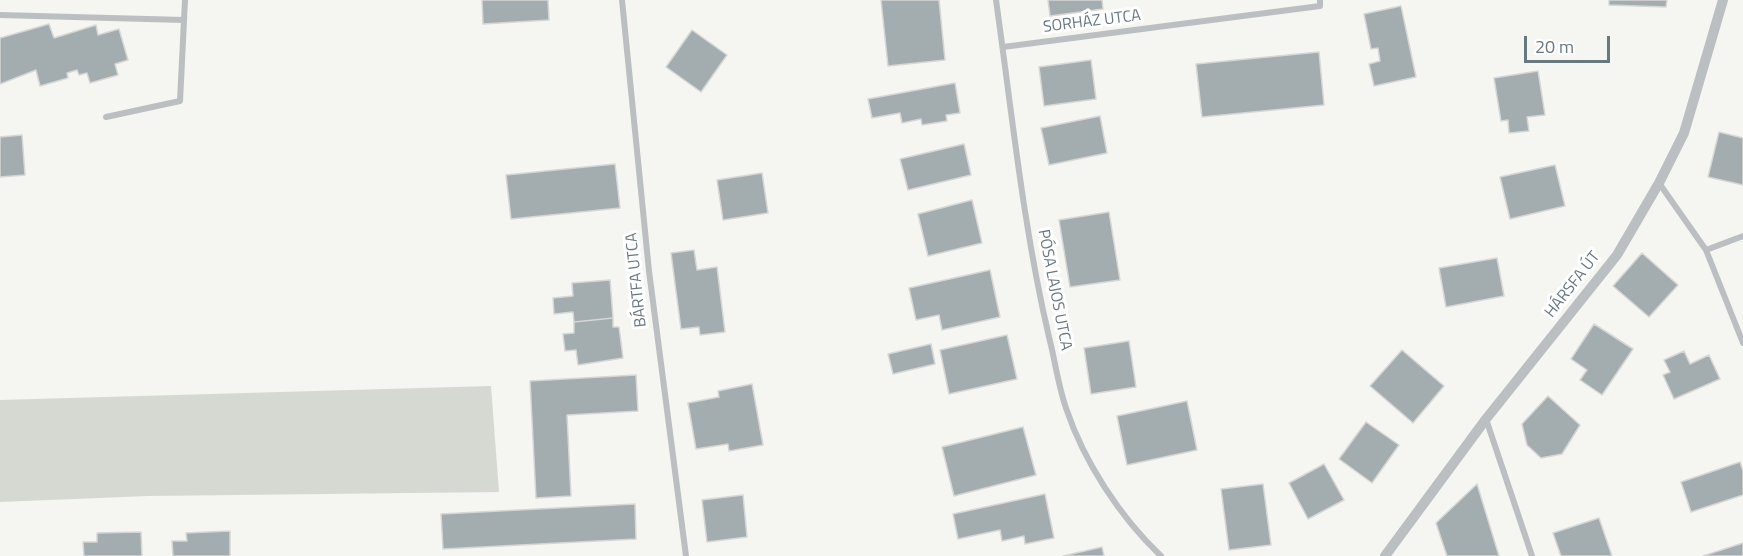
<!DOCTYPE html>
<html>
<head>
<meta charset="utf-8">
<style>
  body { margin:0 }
  #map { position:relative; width:1743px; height:556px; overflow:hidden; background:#f5f5f2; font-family:"Titillium Web",sans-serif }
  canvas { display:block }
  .scale { position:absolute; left:1524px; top:36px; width:86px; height:27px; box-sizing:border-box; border:3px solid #68787f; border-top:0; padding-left:8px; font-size:18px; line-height:21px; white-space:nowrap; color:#68787f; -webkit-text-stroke:4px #fff; paint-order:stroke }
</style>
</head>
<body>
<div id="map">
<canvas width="1743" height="556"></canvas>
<div class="scale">20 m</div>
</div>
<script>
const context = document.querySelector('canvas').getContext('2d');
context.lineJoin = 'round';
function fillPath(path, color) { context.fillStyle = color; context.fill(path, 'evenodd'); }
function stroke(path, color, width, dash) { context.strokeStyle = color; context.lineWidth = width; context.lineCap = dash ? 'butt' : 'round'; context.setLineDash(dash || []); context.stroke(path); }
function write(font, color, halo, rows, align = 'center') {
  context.font = font + ' "Titillium Web",sans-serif'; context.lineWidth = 6; context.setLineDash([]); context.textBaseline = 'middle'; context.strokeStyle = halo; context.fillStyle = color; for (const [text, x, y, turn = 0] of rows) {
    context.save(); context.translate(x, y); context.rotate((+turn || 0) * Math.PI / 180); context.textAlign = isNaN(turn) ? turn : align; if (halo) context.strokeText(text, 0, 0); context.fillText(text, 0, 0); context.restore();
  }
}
const green = new Path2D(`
  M 491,386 L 499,492 L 148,496 L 0,502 L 0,400 Z`);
const building = new Path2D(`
  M 482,0 L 548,0 L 549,20 L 483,24 Z
  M 881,0 L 939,0 L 945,60 L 888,66 Z
  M 1048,0 L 1102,0 L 1103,9 L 1050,16 Z
  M 1609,0 L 1667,0 L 1666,7 L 1609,5 Z
  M 1401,6 L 1416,77 L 1374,86 L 1369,64 L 1380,61 L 1378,48 L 1371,49 L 1364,14 Z
  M 49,24 L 54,38 L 96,25 L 98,35 L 119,29 L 128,60 L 115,64 L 118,75 L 90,83 L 87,73 L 79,75 L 77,70 L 67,73 L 68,78 L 40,86 L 36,70 L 0,84 L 0,38 Z
  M 692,30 L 727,55 L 701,92 L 666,67 Z
  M 1319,52 L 1324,105 L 1202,117 L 1196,64 Z
  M 1091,60 L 1096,99 L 1044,106 L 1039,67 Z
  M 1538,71 L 1545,115 L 1527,117 L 1529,131 L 1509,133 L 1508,120 L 1501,121 L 1494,78 Z
  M 955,83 L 960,113 L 946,115 L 947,121 L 922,125 L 921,119 L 902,123 L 900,113 L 872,118 L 868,99 Z
  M 1100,116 L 1107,153 L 1049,165 L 1041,128 Z
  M 1719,132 L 1743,138 L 1743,185 L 1708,177 Z
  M 22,135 L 25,175 L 0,177 L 0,137 Z
  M 964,144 L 971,175 L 908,190 L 900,159 Z
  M 615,164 L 620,208 L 511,219 L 506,175 Z
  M 1555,165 L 1565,206 L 1510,219 L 1500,177 Z
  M 762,173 L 768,213 L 723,220 L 717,180 Z
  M 972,200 L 982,243 L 928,256 L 918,214 Z
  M 1109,212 L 1120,280 L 1070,287 L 1059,220 Z
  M 694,250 L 697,270 L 717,267 L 725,332 L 700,335 L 699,327 L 681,329 L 671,253 Z
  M 1642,253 L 1678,285 L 1649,317 L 1613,286 Z
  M 1497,258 L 1504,296 L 1446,307 L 1439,268 Z
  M 990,270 L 1000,317 L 942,330 L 939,315 L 916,320 L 909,288 Z
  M 610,280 L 613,318 L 574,322 L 573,312 L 554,314 L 553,298 L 573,296 L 572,283 Z
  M 613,318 L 613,327 L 619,327 L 623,358 L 578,365 L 576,350 L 565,351 L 563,334 L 574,333 L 574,322 Z
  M 1594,324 L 1633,349 L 1602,395 L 1580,380 L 1587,370 L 1571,359 Z
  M 1007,335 L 1017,379 L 949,394 L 940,350 Z
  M 1129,341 L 1136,387 L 1091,394 L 1084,348 Z
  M 931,344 L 935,364 L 893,374 L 888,354 Z
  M 1402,350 L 1444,386 L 1413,423 L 1370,386 Z
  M 1684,351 L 1690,364 L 1709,355 L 1720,379 L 1674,399 L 1663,375 L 1670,372 L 1664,360 Z
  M 636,375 L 638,411 L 567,415 L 571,496 L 536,498 L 530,381 Z
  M 752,384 L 763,445 L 729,451 L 728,444 L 696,449 L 688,403 L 719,397 L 718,391 Z
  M 1548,396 L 1580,425 L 1562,454 L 1541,458 L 1527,445 L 1522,424 Z
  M 1187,401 L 1197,450 L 1127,465 L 1117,416 Z
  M 1366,422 L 1399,445 L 1372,483 L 1339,459 Z
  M 1023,427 L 1036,475 L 954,496 L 942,447 Z
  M 1740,462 L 1743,471 L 1743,495 L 1691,512 L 1681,482 Z
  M 1324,464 L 1344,500 L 1308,519 L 1289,483 Z
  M 1263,484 L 1271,545 L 1229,550 L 1221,489 Z
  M 1477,484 L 1499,556 L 1447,556 L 1436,523 Z
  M 1045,494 L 1054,538 L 1025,544 L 1024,536 L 1002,541 L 1000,530 L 958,539 L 953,514 Z
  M 743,495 L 747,537 L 707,542 L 702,500 Z
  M 635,504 L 636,539 L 443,549 L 441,514 Z
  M 1599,518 L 1612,556 L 1561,556 L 1553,533 Z
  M 230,531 L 230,556 L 173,556 L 172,541 L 187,541 L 186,533 Z
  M 141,532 L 142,556 L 84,556 L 83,542 L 97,542 L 97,533 Z
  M 1743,543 L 1743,556 L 1703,556 Z
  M 1102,547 L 1104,556 L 1063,556 Z`);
const minor = new Path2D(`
  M 622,0 L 649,271 L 686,556
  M 996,0 C 1012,113 1023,226 1049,337 C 1055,360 1058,385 1066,408 C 1084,462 1120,517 1161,556
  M 0,15 L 184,20
  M 1003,47 L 1320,6 L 1320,0
  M 106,117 L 180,101 L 185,0
  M 1659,183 L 1706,250 L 1743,343
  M 1706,250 L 1743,236
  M 1486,419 L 1532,556`);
const tertiary = new Path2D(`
  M 1385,556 L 1486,419 L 1617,255 L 1659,183 L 1684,133 L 1723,0`);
const streetNames = [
  ["SORHÁZ UTCA",1092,22,-7],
  ["BÁRTFA UTCA",637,280,-96],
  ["HÁRSFA ÚT",1573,285,-52],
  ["PÓSA LAJOS UTCA",1054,290,79]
];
fillPath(green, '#d5d9d2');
fillPath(building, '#a3acaf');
stroke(building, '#d6d6d5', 1.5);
stroke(minor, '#bbbfc2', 6);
stroke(tertiary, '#bbbfc2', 10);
write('16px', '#68787f', '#fff', streetNames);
</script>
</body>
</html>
